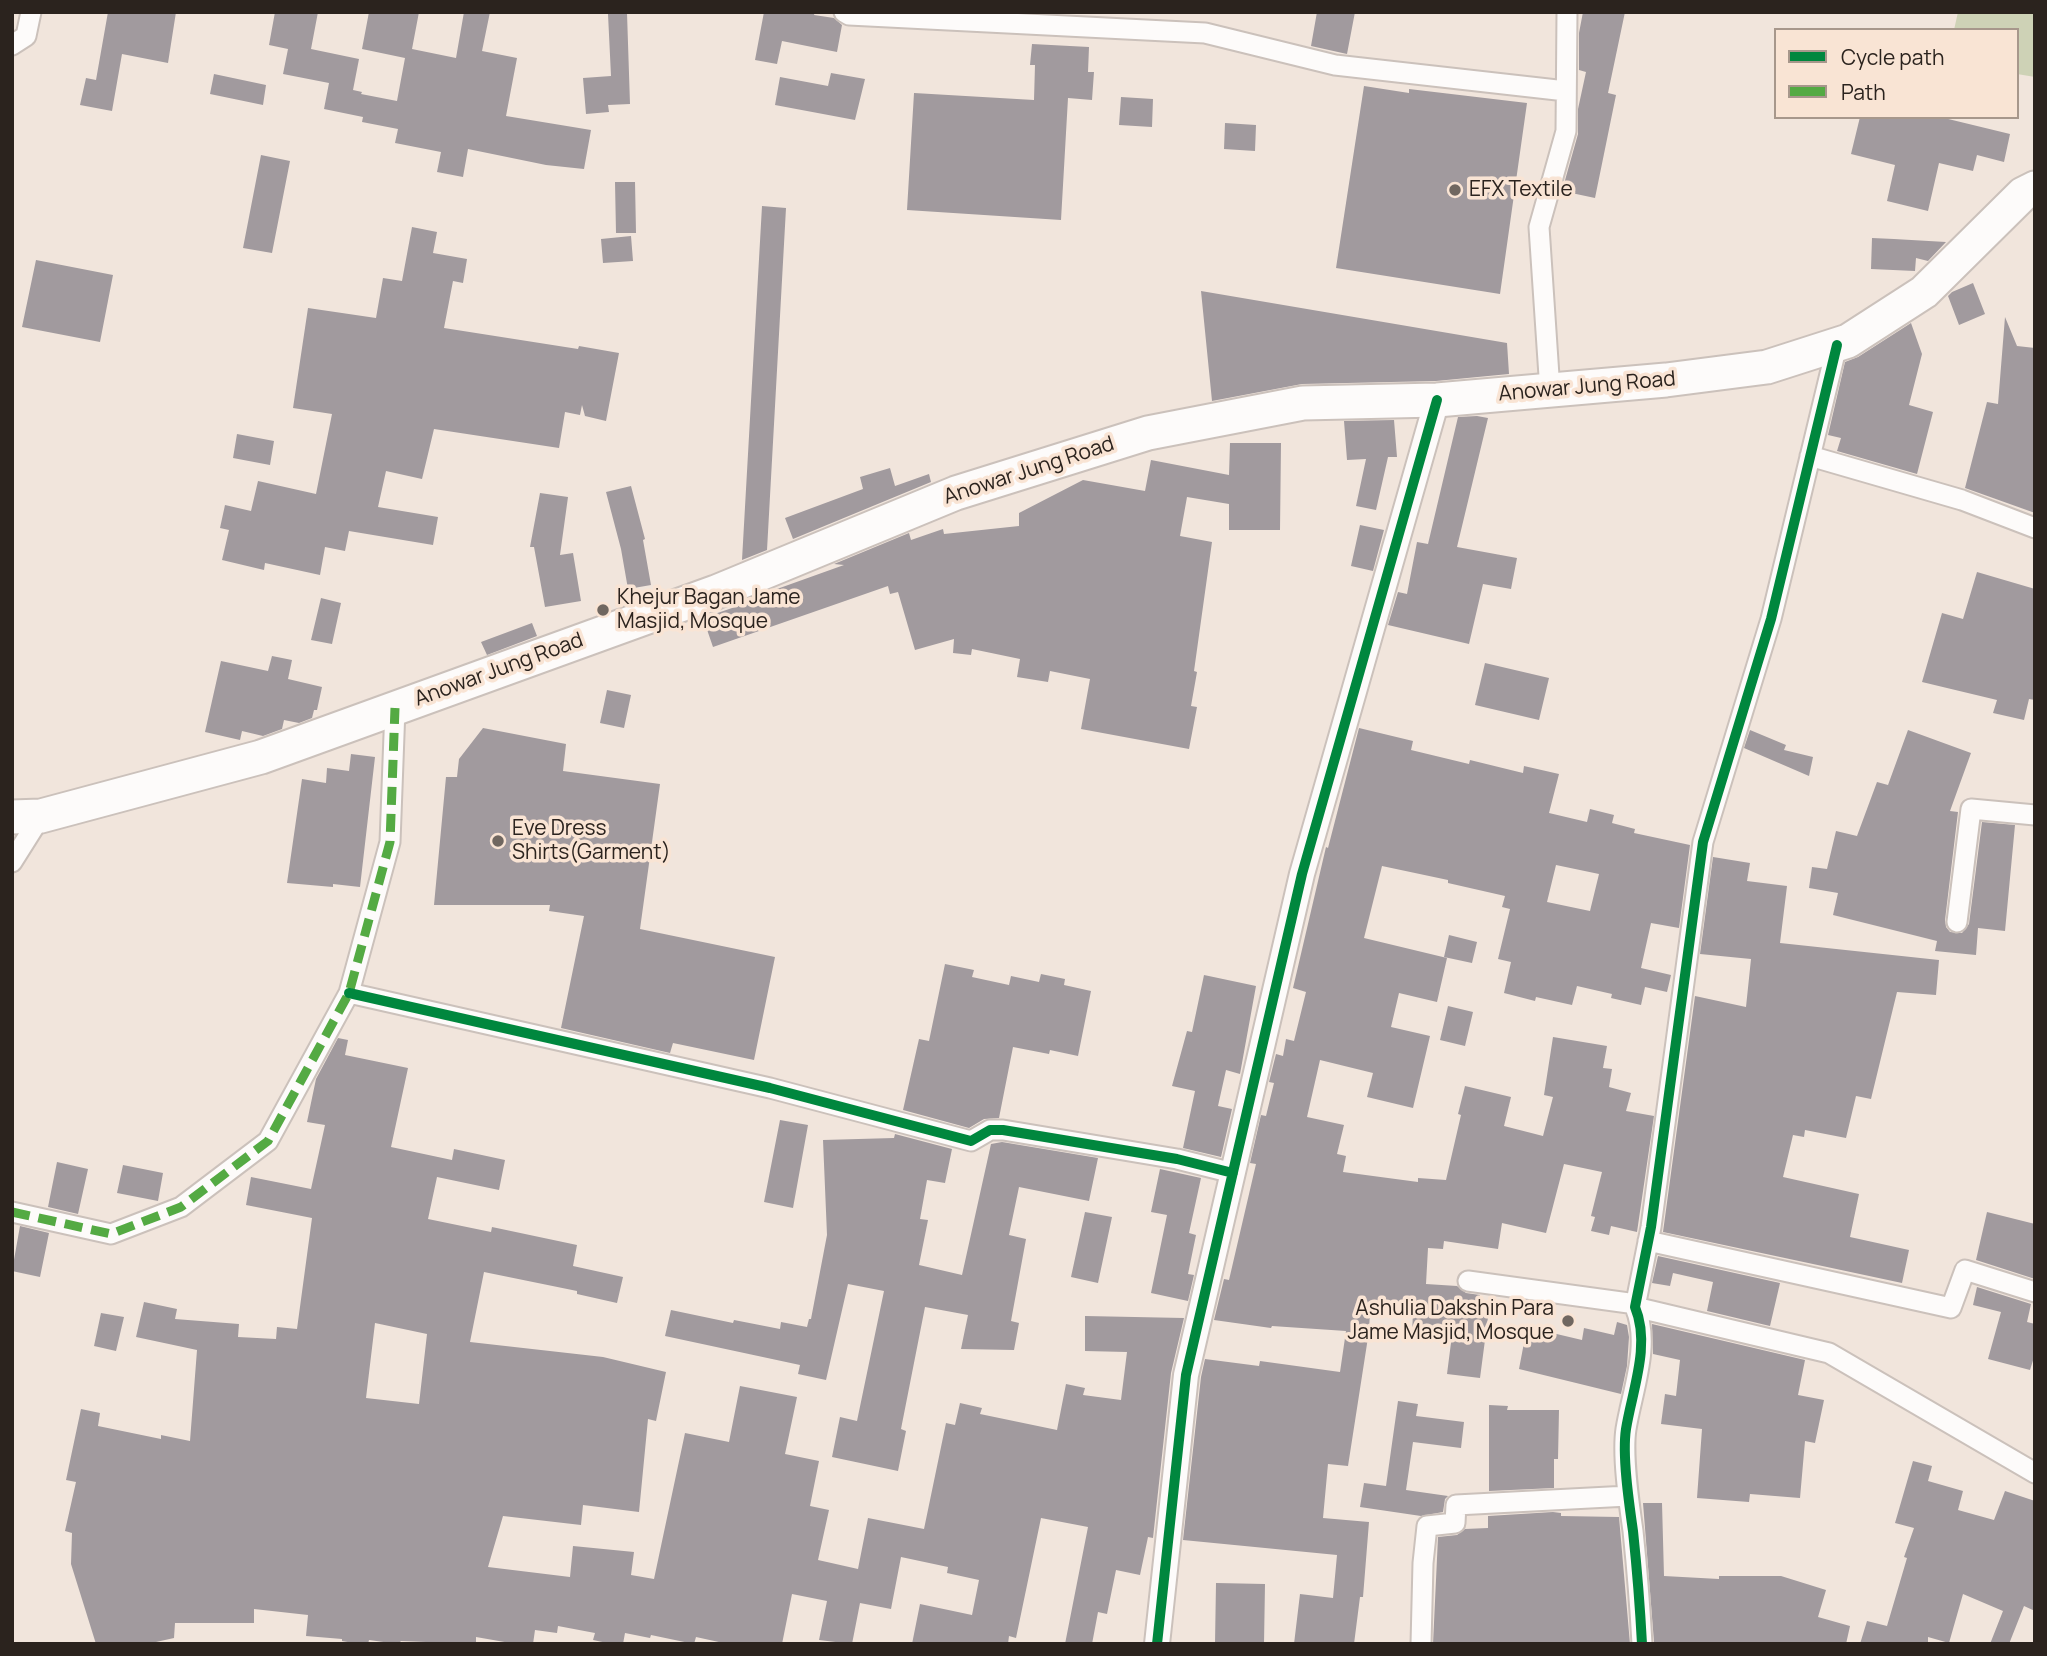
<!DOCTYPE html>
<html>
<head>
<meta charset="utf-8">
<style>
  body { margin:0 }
  #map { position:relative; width:2047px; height:1656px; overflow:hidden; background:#f1e5dc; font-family:Manrope,sans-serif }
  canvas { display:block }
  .frame { position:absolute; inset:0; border:14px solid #2b231e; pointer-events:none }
  .legend { position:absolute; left:1774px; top:28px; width:245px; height:91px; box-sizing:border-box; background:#f9e4d4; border:2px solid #a7978b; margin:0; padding:9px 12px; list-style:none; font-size:21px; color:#2b231e }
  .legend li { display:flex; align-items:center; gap:14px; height:35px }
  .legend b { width:35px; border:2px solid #a7978b }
</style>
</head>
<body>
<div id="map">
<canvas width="2047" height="1656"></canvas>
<div class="frame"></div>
<ul class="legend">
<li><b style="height:9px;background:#00873e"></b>Cycle path</li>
<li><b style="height:9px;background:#54aa43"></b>Path</li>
</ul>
</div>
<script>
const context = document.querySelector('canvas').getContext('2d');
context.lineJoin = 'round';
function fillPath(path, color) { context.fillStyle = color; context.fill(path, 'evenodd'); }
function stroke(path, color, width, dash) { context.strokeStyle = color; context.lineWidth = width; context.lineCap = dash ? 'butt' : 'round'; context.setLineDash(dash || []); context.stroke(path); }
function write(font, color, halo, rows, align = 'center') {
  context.font = font + ' Manrope,sans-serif'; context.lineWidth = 7; context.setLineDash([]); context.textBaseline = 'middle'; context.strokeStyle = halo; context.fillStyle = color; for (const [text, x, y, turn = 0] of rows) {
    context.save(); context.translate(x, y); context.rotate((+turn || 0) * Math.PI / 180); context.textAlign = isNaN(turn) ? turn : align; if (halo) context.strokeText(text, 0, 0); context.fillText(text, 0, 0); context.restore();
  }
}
const green = new Path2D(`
  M 1958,12 L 2035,12 L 2035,77 L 2017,74 L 2017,30 L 1954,30 Z`);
const building = new Path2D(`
  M 108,12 L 176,12 L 168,63 L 122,54 L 112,111 L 80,105 L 86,78 L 96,80 Z
  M 275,12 L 318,12 L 311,49 L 359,59 L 353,90 L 362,92 L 361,94 L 397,101 L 405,58 L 362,49 L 369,12 L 419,12 L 412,49 L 456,58 L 464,12 L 490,12 L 482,51 L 517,58 L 506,116 L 591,130 L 584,169 L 546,165 L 468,149 L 463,177 L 437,172 L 441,152 L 395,143 L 398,129 L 362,122 L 363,117 L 324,109 L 329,83 L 283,74 L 288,49 L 269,45 Z
  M 764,12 L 815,12 L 814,15 L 834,18 L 842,25 L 837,52 L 782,41 L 777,64 L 755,60 Z
  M 1317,12 L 1355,12 L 1347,54 L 1311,46 Z
  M 1583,12 L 1625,12 L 1608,93 L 1616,95 L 1595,198 L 1562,191 L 1578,134 L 1578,109 L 1586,72 L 1579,70 L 1579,33 Z
  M 627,13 L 630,104 L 608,105 L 609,112 L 586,114 L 583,78 L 611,76 L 608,14 Z
  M 1032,44 L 1089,47 L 1088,72 L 1094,72 L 1092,100 L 1068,98 L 1061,220 L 907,210 L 914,93 L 1034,100 L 1035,65 L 1030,65 Z
  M 831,73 L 865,79 L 855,120 L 775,105 L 780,77 L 828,86 Z
  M 214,74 L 266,85 L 263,105 L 210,94 Z
  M 1364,86 L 1409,93 L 1409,89 L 1527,103 L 1500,294 L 1336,268 Z
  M 1121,97 L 1153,99 L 1152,127 L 1119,125 Z
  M 1860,117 L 1940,117 L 2010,134 L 2004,162 L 1977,155 L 1973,171 L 1939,163 L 1928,211 L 1887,201 L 1895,165 L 1851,154 Z
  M 1225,123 L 1256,125 L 1255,151 L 1224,149 Z
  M 261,155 L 290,161 L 272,253 L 243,248 Z
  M 615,182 L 635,182 L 636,233 L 616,233 Z
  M 762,206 L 786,208 L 767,550 L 742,560 Z
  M 412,227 L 437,232 L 433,253 L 467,259 L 463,283 L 453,281 L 444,328 L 578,349 L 579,346 L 619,353 L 606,421 L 585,416 L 582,405 L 580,415 L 565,412 L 559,448 L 434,429 L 422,479 L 386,471 L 378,507 L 438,517 L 433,545 L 349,531 L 345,551 L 325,547 L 320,575 L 265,563 L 264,570 L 222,560 L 229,530 L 220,528 L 225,505 L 251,511 L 258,481 L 316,494 L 332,414 L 293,408 L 308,308 L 376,318 L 383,278 L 402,281 Z
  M 631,236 L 633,261 L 603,263 L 601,239 Z
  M 1872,238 L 1894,239 L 1946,242 L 1928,261 L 1916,258 L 1915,271 L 1871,269 Z
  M 36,260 L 113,275 L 100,342 L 22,327 Z
  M 1973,283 L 1985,314 L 1959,325 L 1948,296 L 1952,292 Z
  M 1201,291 L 1507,343 L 1509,374 L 1436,381 L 1302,384 L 1212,401 Z
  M 2005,317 L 2017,346 L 2035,348 L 2035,513 L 1965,488 L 1987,402 L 1998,404 Z
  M 1911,323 L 1922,354 L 1909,405 L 1933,412 L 1917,474 L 1837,451 L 1841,438 L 1828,435 L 1845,362 L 1858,357 Z
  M 1477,416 L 1488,418 L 1457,547 L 1517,558 L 1511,589 L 1483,584 L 1469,644 L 1388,625 L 1398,592 L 1407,594 L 1417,542 L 1428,544 L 1458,417 Z
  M 1394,420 L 1397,457 L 1388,457 L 1376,510 L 1356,506 L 1366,459 L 1347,460 L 1344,421 Z
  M 237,434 L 274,441 L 270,465 L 233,458 Z
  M 1230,443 L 1281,443 L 1280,530 L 1229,530 L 1229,504 L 1187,497 L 1180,536 L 1212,542 L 1194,671 L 1197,672 L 1191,706 L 1197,707 L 1189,749 L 1081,729 L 1090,679 L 1050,671 L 1048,682 L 1017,677 L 1020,659 L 972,649 L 971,655 L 953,653 L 954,639 L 915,650 L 898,592 L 890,594 L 888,586 L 713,647 L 703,618 L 764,597 L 763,594 L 844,565 L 834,564 L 909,533 L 911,540 L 943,529 L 944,534 L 1019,526 L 1019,513 L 1083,480 L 1145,491 L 1151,460 L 1229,475 Z
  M 890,468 L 895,486 L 929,474 L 931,482 L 793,539 L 785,518 L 863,489 L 860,477 Z
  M 631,486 L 645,539 L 643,540 L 651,585 L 628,589 L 621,549 L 606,492 Z
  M 540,493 L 568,497 L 560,555 L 573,553 L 581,601 L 545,607 L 534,547 L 530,547 Z
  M 1360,525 L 1384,530 L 1373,571 L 1351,566 Z
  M 1977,572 L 2035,589 L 2035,700 L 2029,699 L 2024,720 L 1993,713 L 1997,700 L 1922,682 L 1942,613 L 1963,619 Z
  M 321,598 L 341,603 L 332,644 L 311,640 Z
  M 532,623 L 537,636 L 487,655 L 481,642 Z
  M 272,656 L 292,660 L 288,679 L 322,687 L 317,710 L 314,710 L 312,718 L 299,723 L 284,720 L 282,729 L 263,736 L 242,731 L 240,740 L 205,732 L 221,661 L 268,671 Z
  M 1485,663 L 1549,678 L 1539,720 L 1475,705 Z
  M 607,690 L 631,695 L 624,728 L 600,723 Z
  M 483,728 L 566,744 L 563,771 L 660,784 L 640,929 L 775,957 L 754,1060 L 673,1043 L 670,1053 L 561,1028 L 584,916 L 549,911 L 550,905 L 434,905 L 446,777 L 457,777 L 459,759 Z
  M 1359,728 L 1413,741 L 1411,750 L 1469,764 L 1470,760 L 1523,773 L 1524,766 L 1559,774 L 1549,813 L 1587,822 L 1590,809 L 1614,815 L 1612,823 L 1635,829 L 1634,833 L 1690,845 L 1679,928 L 1651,923 L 1641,968 L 1671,975 L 1667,992 L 1645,987 L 1641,1005 L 1611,998 L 1612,994 L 1577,986 L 1572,1005 L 1536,997 L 1535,1001 L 1504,993 L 1511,962 L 1498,959 L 1510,909 L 1502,907 L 1505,896 L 1448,883 L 1448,880 L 1382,866 L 1364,938 L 1447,958 L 1437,1002 L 1399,993 L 1391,1027 L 1430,1036 L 1413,1108 L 1367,1097 L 1373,1073 L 1320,1060 L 1307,1117 L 1344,1125 L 1337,1154 L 1346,1156 L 1343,1172 L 1418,1182 L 1418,1178 L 1446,1180 L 1461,1115 L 1458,1114 L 1465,1086 L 1511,1097 L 1504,1126 L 1543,1136 L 1553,1097 L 1544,1095 L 1553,1037 L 1607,1046 L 1603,1068 L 1612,1069 L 1609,1087 L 1631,1093 L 1626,1111 L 1654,1116 L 1637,1232 L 1611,1226 L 1609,1235 L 1591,1231 L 1595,1217 L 1591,1216 L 1602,1172 L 1564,1164 L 1546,1233 L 1502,1223 L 1498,1249 L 1444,1241 L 1443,1249 L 1428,1248 L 1426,1284 L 1457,1286 L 1466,1293 L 1480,1295 L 1479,1302 L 1490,1302 L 1480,1378 L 1447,1374 L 1452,1335 L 1412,1333 L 1413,1313 L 1370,1311 L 1369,1331 L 1348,1466 L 1328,1464 L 1323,1518 L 1369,1522 L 1363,1597 L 1360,1597 L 1354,1644 L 1294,1644 L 1300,1594 L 1333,1598 L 1337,1555 L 1183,1540 L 1201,1377 L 1205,1359 L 1259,1366 L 1260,1361 L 1340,1372 L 1346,1331 L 1272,1326 L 1271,1328 L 1214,1320 L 1224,1279 L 1229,1280 L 1256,1164 L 1250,1163 L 1261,1115 L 1266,1116 L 1274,1083 L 1269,1082 L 1276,1054 L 1283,1056 L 1286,1039 L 1294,1041 L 1306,992 L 1293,988 L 1326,847 L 1328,848 ZM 1556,865 L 1599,874 L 1590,911 L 1547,902 Z
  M 1750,730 L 1786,745 L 1784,750 L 1813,757 L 1809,776 L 1744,748 Z
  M 1908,730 L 1971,753 L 1950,811 L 1958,812 L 1945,920 L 1946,927 L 1950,932 L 1962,933 L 1969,924 L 1982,822 L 2015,825 L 2005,931 L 1978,928 L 1976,955 L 1935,951 L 1937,941 L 1833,915 L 1838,893 L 1809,888 L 1812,867 L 1827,869 L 1836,831 L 1857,836 L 1877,782 L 1888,785 Z
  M 351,754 L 375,757 L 360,887 L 333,884 L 333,887 L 287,883 L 302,779 L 326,783 L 327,768 L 349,771 Z
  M 1713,857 L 1750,863 L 1747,881 L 1787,886 L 1780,943 L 1939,960 L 1936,995 L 1897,992 L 1871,1099 L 1856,1096 L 1846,1138 L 1805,1130 L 1804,1137 L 1793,1135 L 1783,1177 L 1859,1194 L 1850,1237 L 1909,1250 L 1902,1283 L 1663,1232 L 1695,996 L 1746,1007 L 1751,959 L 1700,954 Z
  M 1449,935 L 1477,942 L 1472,963 L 1444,957 Z
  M 945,964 L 974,970 L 972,977 L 1009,985 L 1011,976 L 1039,982 L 1041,974 L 1065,979 L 1064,985 L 1091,991 L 1078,1056 L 1050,1050 L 1049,1054 L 1013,1047 L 999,1118 L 984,1119 L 969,1128 L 903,1110 L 919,1039 L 929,1041 Z
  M 1204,975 L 1256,986 L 1240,1074 L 1226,1070 L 1218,1106 L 1232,1109 L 1221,1157 L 1183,1148 L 1195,1091 L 1172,1086 L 1187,1031 L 1192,1032 Z
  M 1448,1006 L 1473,1012 L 1465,1046 L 1440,1040 Z
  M 338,1038 L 348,1040 L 345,1055 L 408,1068 L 391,1147 L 452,1160 L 454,1149 L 505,1160 L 499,1190 L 437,1177 L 428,1219 L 491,1232 L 492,1227 L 577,1245 L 573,1266 L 623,1277 L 617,1303 L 577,1294 L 577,1291 L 484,1272 L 470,1342 L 603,1357 L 666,1372 L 656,1421 L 648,1419 L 639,1512 L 583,1505 L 581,1525 L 503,1516 L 488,1567 L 570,1577 L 573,1546 L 634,1552 L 631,1575 L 654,1579 L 685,1433 L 729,1442 L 740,1386 L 797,1397 L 785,1454 L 819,1461 L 810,1506 L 829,1510 L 818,1560 L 858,1569 L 868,1518 L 924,1529 L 946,1423 L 955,1425 L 960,1403 L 982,1408 L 980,1414 L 1057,1430 L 1066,1384 L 1085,1388 L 1083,1395 L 1121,1400 L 1127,1352 L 1085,1351 L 1085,1316 L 1184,1318 L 1171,1373 L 1153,1538 L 1148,1537 L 1140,1575 L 1116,1570 L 1107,1614 L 1098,1612 L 1092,1644 L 1065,1644 L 1088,1527 L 1041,1518 L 1016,1638 L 1009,1636 L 1008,1644 L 912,1644 L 920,1604 L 972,1615 L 979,1580 L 947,1573 L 948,1567 L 901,1557 L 891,1609 L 860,1603 L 852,1644 L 819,1640 L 827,1601 L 792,1594 L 782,1644 L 728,1644 L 696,1637 L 694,1644 L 651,1635 L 650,1638 L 625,1633 L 623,1644 L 612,1644 L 593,1640 L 595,1633 L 558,1626 L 557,1633 L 535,1630 L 533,1644 L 516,1644 L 476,1637 L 476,1644 L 401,1641 L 398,1644 L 369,1640 L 368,1644 L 359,1644 L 342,1641 L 342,1639 L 306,1636 L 308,1615 L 254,1609 L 254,1623 L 175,1623 L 174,1638 L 147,1644 L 96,1644 L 71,1564 L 72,1533 L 65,1531 L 76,1482 L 66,1480 L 81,1409 L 100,1413 L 98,1426 L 161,1439 L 161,1435 L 190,1441 L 197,1350 L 136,1337 L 144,1302 L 177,1309 L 175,1319 L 239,1324 L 238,1337 L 276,1339 L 277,1327 L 297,1329 L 312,1218 L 246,1205 L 251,1177 L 311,1189 L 325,1125 L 307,1122 L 316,1079 ZM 375,1323 L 427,1334 L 419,1404 L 366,1398 Z
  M 780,1120 L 808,1125 L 793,1208 L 764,1202 Z
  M 895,1134 L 952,1149 L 945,1183 L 927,1180 L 920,1219 L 928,1220 L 919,1265 L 962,1275 L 991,1144 L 1002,1142 L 1098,1158 L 1089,1201 L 1019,1187 L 1009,1235 L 1026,1239 L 1011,1321 L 1019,1323 L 1014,1350 L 961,1349 L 968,1315 L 925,1307 L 901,1429 L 906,1431 L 898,1471 L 832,1457 L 840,1417 L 857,1421 L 884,1291 L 848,1284 L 826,1380 L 798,1374 L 800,1365 L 665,1336 L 671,1310 L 733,1323 L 734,1320 L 780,1329 L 781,1322 L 807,1327 L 809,1319 L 811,1319 L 827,1235 L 823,1140 L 894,1138 Z
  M 57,1162 L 88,1169 L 78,1214 L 48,1207 Z
  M 123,1165 L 163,1173 L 158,1201 L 117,1193 Z
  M 1160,1169 L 1201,1178 L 1189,1233 L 1196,1235 L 1188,1274 L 1194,1275 L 1188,1301 L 1151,1293 L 1167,1215 L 1151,1212 Z
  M 1085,1212 L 1112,1217 L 1098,1283 L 1071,1277 Z
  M 1987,1212 L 2035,1224 L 2035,1279 L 1976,1260 Z
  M 20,1226 L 49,1233 L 40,1277 L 12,1271 Z
  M 1658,1256 L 1780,1283 L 1770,1326 L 1707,1311 L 1713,1282 L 1673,1273 L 1670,1286 L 1652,1283 Z
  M 1977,1287 L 2031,1304 L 2027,1322 L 2035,1324 L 2035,1354 L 2030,1370 L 1988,1359 L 2001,1312 L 1973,1305 Z
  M 101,1313 L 124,1317 L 116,1351 L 94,1346 Z
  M 1617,1322 L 1627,1325 L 1629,1337 L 1627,1366 L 1621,1394 L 1519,1369 L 1527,1327 L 1582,1340 L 1584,1328 L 1614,1335 Z
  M 1652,1324 L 1805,1360 L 1798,1395 L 1824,1400 L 1815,1443 L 1805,1441 L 1800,1498 L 1750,1494 L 1749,1502 L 1697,1498 L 1702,1429 L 1661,1424 L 1665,1394 L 1676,1396 L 1680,1360 L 1653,1354 Z
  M 1398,1401 L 1418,1404 L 1416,1416 L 1464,1422 L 1461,1448 L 1413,1442 L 1406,1490 L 1448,1496 L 1445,1499 L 1443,1512 L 1421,1516 L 1360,1507 L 1364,1483 L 1386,1486 Z
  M 1489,1405 L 1508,1406 L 1507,1410 L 1559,1410 L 1558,1459 L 1554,1459 L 1554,1488 L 1489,1491 Z
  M 1913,1461 L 1932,1466 L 1928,1481 L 1963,1491 L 1958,1510 L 1994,1520 L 2005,1491 L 2035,1501 L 2035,1611 L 2024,1606 L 2009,1644 L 1990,1644 L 2003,1611 L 1963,1594 L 1949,1643 L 1928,1637 L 1928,1644 L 1860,1644 L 1867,1621 L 1887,1626 L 1907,1558 L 1904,1557 L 1914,1528 L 1895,1523 Z
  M 1643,1503 L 1662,1503 L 1664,1576 L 1719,1579 L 1719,1576 L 1781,1576 L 1826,1590 L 1818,1617 L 1850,1626 L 1846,1644 L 1654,1642 Z
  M 1553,1512 L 1561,1513 L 1561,1516 L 1619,1517 L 1630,1644 L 1433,1644 L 1438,1537 L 1457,1535 L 1465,1529 L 1488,1528 L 1488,1516 Z
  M 1216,1583 L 1265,1584 L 1264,1644 L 1215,1644 Z`);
const minor = new Path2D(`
  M 844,12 L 849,15 L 1205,33 L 1335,65 L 1566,91
  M 12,45 L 26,36 L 31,12
  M 1550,391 L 1539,227 L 1566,131 L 1567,12
  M 1810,456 L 1962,500 L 2035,528
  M 12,862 L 41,816
  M 1957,922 L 1971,809 L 2035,815
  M 349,993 L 770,1088 L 971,1141 L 990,1130 L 1003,1130 L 1177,1159 L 1233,1173
  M 12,1212 L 111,1234 L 181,1207 L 268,1141 L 349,993 L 390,842 L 395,708
  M 1648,1241 L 1951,1308 L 1965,1270 L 2035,1292
  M 1468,1281 L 1636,1304
  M 1635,1307 L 1829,1353 L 2035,1473
  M 1421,1644 L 1423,1563 L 1427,1526 L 1455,1523 L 1456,1505 L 1628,1496
  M 1642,1644 C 1640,1606 1637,1569 1633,1531 C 1629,1503 1622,1455 1626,1429 C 1632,1391 1651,1345 1635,1307 L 1651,1227 L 1703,842 L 1771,619 L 1837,345`);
const tertiary = new Path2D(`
  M 1157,1644 L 1186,1375 L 1302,874 L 1437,400`);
const trunk = new Path2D(`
  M 12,817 L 41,816 L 261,757 L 716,592 L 956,493 L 1148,433 L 1303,403 L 1437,400 L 1666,380 L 1767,367 L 1848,341 L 1924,292 L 2023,194 L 2035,188`);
const quiet = new Path2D(`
  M 12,1212 L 111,1234 L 181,1207 L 268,1141 L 349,993 L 390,842 L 395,708`);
const cycleway = new Path2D(`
  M 349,993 L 770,1088 L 971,1141 L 990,1130 L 1003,1130 L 1177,1159 L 1233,1173
  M 1157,1644 L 1186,1375 L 1302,874 L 1437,400
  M 1642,1644 C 1640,1606 1637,1569 1633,1531 C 1629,1503 1622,1455 1626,1429 C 1632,1391 1651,1345 1635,1307 L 1651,1227 L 1703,842 L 1771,619 L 1837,345`);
const markers = [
  [1455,190,7,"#706760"],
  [603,610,7,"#706760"],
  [498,841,7,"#706760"],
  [1568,1321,7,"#706760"]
];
const poiNames = [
  ["EFX Textile",1469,190],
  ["Khejur Bagan Jame",617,598],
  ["Masjid, Mosque",617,622],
  ["Eve Dress",512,829],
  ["Shirts(Garment)",512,853],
  ["Ashulia Dakshin Para",1554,1309,"right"],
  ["Jame Masjid, Mosque",1554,1333,"right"]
];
const streetNames = [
  ["Anowar Jung Road",1587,387,-5],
  ["Anowar Jung Road",1029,471,-18],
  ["Anowar Jung Road",499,670,-20]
];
fillPath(green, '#ced2b6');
fillPath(building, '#a19a9e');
stroke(minor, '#cbc1bb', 23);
stroke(tertiary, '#cbc1bb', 28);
stroke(trunk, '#cbc1bb', 37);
stroke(minor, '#fdfbfa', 19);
stroke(tertiary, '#fdfbfa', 24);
stroke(trunk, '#fdfbfa', 33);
stroke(quiet, '#54aa43', 9, [18, 9]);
stroke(cycleway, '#00873e', 10);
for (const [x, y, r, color] of markers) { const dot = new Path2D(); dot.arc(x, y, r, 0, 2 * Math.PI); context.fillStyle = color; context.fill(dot); stroke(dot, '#f9e4d4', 2.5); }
write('21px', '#2b231e', '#f9e4d4', poiNames, 'left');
write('21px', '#2b231e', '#f9e4d4', streetNames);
</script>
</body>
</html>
